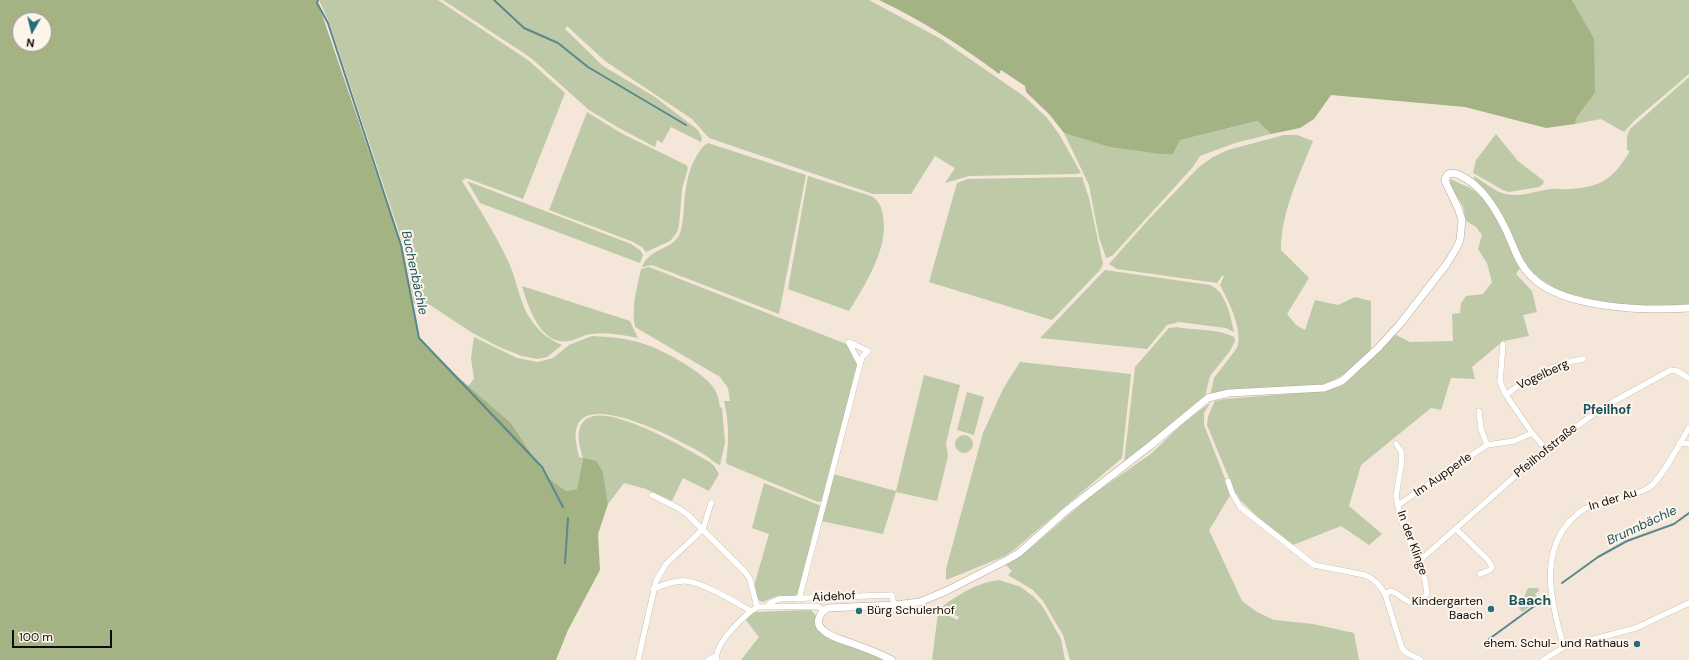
<!DOCTYPE html>
<html>
<head>
<meta charset="utf-8">
<style>
  body { margin:0 }
  #map { position:relative; width:1689px; height:660px; overflow:hidden; background:#f4e6d9; font-family:"DM Sans",sans-serif }
  canvas { display:block }
  .north { position:absolute; left:12px; top:12px; width:40px; height:40px; box-sizing:border-box; background:#fdf5ec; border:1px solid #9e9790; border-radius:50%; rotate:188deg; font-size:11px; font-weight:700; line-height:16px; text-align:center; color:#0f0b07 }
  .north::after { content:''; display:block; margin:auto; width:14px; height:18px; background:#276e7b; clip-path:polygon(50% 0,100% 100%,50% 72%,0 100%) }
  .scale { position:absolute; left:12px; top:630px; width:100px; height:18px; box-sizing:border-box; border:2px solid #0f0b07; border-top:0; padding-left:5px; font-size:12px; line-height:14px; white-space:nowrap; color:#0f0b07; -webkit-text-stroke:3px #fdf5ec; paint-order:stroke }
</style>
</head>
<body>
<div id="map">
<canvas width="1689" height="660"></canvas>
<div class="north">N</div>
<div class="scale">100 m</div>
</div>
<script>
const context = document.querySelector('canvas').getContext('2d');
context.lineJoin = 'round';
function fillPath(path, color) { context.fillStyle = color; context.fill(path, 'evenodd'); }
function stroke(path, color, width, dash) { context.strokeStyle = color; context.lineWidth = width; context.lineCap = dash ? 'butt' : 'round'; context.setLineDash(dash || []); context.stroke(path); }
function write(font, color, halo, rows, align = 'center') {
  context.font = font + ' "DM Sans",sans-serif'; context.lineWidth = 4; context.setLineDash([]); context.textBaseline = 'middle'; context.strokeStyle = halo; context.fillStyle = color; for (const [text, x, y, turn = 0] of rows) {
    context.save(); context.translate(x, y); context.rotate((+turn || 0) * Math.PI / 180); context.textAlign = isNaN(turn) ? turn : align; if (halo) context.strokeText(text, 0, 0); context.fillText(text, 0, 0); context.restore();
  }
}
const green = new Path2D(`
  M 319,0 L 438,0 L 528,60 L 565,93 L 523,199 L 466,178 L 462,181 C 478,207 495,233 508,261 C 516,277 520,304 530,318 C 538,331 548,339 562,345 L 547,357 L 538,359 L 522,356 L 499,347 L 471,332 L 430,305 L 414,304 L 403,244 L 329,22 Z
  M 443,0 L 869,0 L 941,39 L 1025,97 L 1047,118 L 1059,134 L 1081,173 L 1076,174 L 969,176 L 945,183 L 955,168 L 935,156 L 911,194 L 873,194 L 709,138 L 692,119 L 605,61 L 567,26 L 565,29 L 603,66 L 655,97 L 698,130 L 702,138 L 701,142 L 671,127 L 662,143 L 657,140 L 655,147 L 619,128 L 589,110 L 531,58 Z
  M 1572,0 L 1689,0 L 1689,74 L 1634,121 L 1624,132 L 1601,119 L 1575,124 L 1577,117 L 1595,93 Z
  M 1689,77 L 1689,305 C 1637,306 1556,311 1523,260 C 1516,249 1512,234 1506,222 C 1498,204 1487,192 1474,179 L 1474,176 C 1484,182 1495,192 1506,194 C 1520,198 1538,190 1552,189 C 1557,188 1564,190 1570,189 C 1602,187 1614,178 1630,151 L 1627,150 L 1627,136 L 1630,129 Z
  M 587,112 L 621,133 L 686,165 L 688,168 L 682,189 L 679,226 L 676,234 L 670,241 L 646,252 L 642,247 L 631,241 L 549,210 Z
  M 1259,121 L 1271,134 L 1235,143 L 1200,156 L 1192,168 L 1112,256 L 1106,258 L 1099,237 L 1089,185 L 1064,133 L 1109,147 L 1159,154 L 1173,154 L 1180,140 Z
  M 1496,134 L 1518,161 L 1544,181 L 1543,184 L 1539,187 L 1509,192 L 1503,190 L 1473,173 L 1476,160 Z
  M 1284,135 L 1297,135 L 1313,141 C 1299,176 1281,212 1281,250 L 1309,278 L 1287,314 L 1296,325 L 1305,330 L 1315,300 L 1338,305 L 1355,297 L 1371,301 L 1371,349 L 1348,372 L 1323,386 L 1210,396 L 1214,378 L 1237,348 C 1244,331 1228,300 1220,285 L 1224,276 L 1222,276 L 1217,283 L 1117,269 L 1109,264 L 1149,219 L 1199,167 L 1213,157 L 1228,150 Z
  M 708,143 L 806,175 L 779,314 L 652,265 L 642,267 C 650,247 674,250 680,233 C 683,225 683,216 684,208 C 685,190 687,173 696,157 C 699,152 702,146 708,143 Z
  M 808,176 L 871,196 C 879,200 882,208 883,216 C 889,248 865,285 849,311 L 788,289 Z
  M 1082,177 L 1089,198 L 1103,264 L 1100,270 L 1052,320 L 929,282 L 957,183 L 968,179 Z
  M 1451,179 C 1459,184 1469,186 1476,192 C 1499,210 1505,243 1520,268 L 1516,274 L 1532,291 L 1537,312 L 1523,315 L 1529,336 L 1503,341 L 1472,367 L 1475,379 L 1451,378 L 1441,410 L 1431,408 L 1361,465 L 1349,506 L 1382,534 L 1369,545 L 1341,526 L 1293,545 L 1260,519 L 1241,501 L 1234,490 L 1207,425 L 1208,416 L 1215,401 L 1225,399 L 1325,391 L 1341,386 L 1365,365 L 1394,334 L 1410,342 L 1453,341 L 1452,314 L 1460,313 L 1461,303 L 1466,296 L 1483,294 L 1492,282 L 1487,263 L 1478,249 L 1482,235 L 1476,227 L 1466,221 L 1463,206 L 1449,185 Z
  M 467,181 L 631,244 L 640,250 L 643,255 L 640,263 L 480,203 Z
  M 649,267 L 849,345 L 858,366 L 823,501 L 818,502 L 727,464 L 726,462 C 729,440 729,422 724,401 L 730,401 L 728,388 L 720,377 L 635,327 C 631,307 637,288 641,269 Z
  M 1105,270 L 1210,285 C 1227,293 1230,315 1234,332 L 1226,328 L 1179,322 L 1167,325 L 1147,349 L 1040,338 Z
  M 522,286 L 630,321 L 638,338 C 623,335 608,332 592,334 C 584,334 577,340 569,341 C 540,346 528,306 522,286 Z
  M 1177,327 C 1196,331 1217,328 1234,337 L 1235,341 L 1230,351 L 1210,376 L 1205,396 L 1124,463 L 1135,367 L 1169,328 Z
  M 592,336 C 609,337 625,338 641,343 C 660,348 706,373 715,390 C 718,395 719,402 720,407 L 722,408 L 725,443 L 720,465 C 714,463 710,458 705,455 C 685,443 594,393 578,424 C 573,434 577,447 579,457 L 583,458 C 579,445 574,426 588,418 C 609,405 679,444 699,456 C 704,459 711,462 714,466 C 716,468 717,471 719,474 L 709,491 L 683,478 L 672,501 L 646,489 L 624,483 L 608,504 L 603,472 L 583,458 L 577,489 L 566,491 L 546,476 L 511,423 L 468,386 L 474,379 L 471,358 L 474,337 L 517,358 L 538,362 L 553,358 L 569,345 Z
  M 1020,362 L 1131,374 L 1122,458 L 1015,549 L 1005,556 L 946,580 L 946,569 L 983,433 L 1003,389 Z
  M 924,375 L 960,385 L 946,443 L 948,456 L 937,501 L 896,492 L 883,534 L 821,521 L 833,474 L 896,491 Z
  M 967,392 L 984,397 L 974,435 L 957,430 Z
  M 1210,403 L 1204,413 L 1204,425 L 1231,494 L 1209,530 L 1242,601 L 1257,612 L 1274,620 L 1313,624 L 1354,633 L 1359,660 L 1070,660 L 1063,635 L 1043,601 L 1033,590 L 1008,575 L 1012,571 L 1006,565 L 1026,552 L 1091,496 L 1152,453 L 1184,422 Z
  M955 444a9 9 0 1 1 18 0a9 9 0 1 1-18 0Z
  M 764,483 L 821,506 L 798,594 L 793,597 L 778,596 L 762,602 L 757,599 L 754,586 L 769,534 L 752,528 Z
  M 999,580 L 1021,587 L 1035,598 L 1043,607 L 1061,639 L 1065,660 L 932,660 L 938,613 L 940,612 L 958,620 L 959,617 L 943,609 L 943,606 C 959,594 979,582 999,580 Z
  M 1528,588 L 1538,588 L 1539,591 L 1535,594 L 1539,600 L 1522,612 L 1519,608 Z
  M 811,610 L 816,616 L 817,628 L 887,660 L 741,660 L 759,637 L 745,619 L 752,612 Z`);
const forest = new Path2D(`
  M 0,0 L 317,0 L 401,245 L 419,338 L 459,378 L 511,423 L 546,476 L 566,491 L 577,489 L 583,458 L 596,461 L 603,472 L 608,504 L 598,534 L 600,570 L 568,630 L 556,660 L 0,660 ZM 20,20 L 44,20 L 44,44 L 20,44 Z
  M 879,0 L 1572,0 L 1594,39 L 1595,93 L 1577,117 L 1575,124 L 1546,128 L 1465,107 L 1331,95 L 1314,119 L 1300,128 L 1271,134 L 1258,121 L 1180,140 L 1173,154 L 1159,154 L 1109,147 L 1064,133 L 1050,115 L 1026,92 L 1025,86 L 1001,70 L 999,74 C 962,46 921,20 879,0 Z`);
const stream = new Path2D(`
  M 318,0 L 317,3 L 328,23 L 401,245 L 419,338 L 542,467 L 563,507
  M 494,0 L 524,28 L 558,43 L 588,67 L 686,125
  M 565,563 L 568,518
  M 1562,583 L 1598,557 L 1627,541 L 1674,524 L 1689,513
  M 1485,642 L 1544,599`);
const minor = new Path2D(`
  M 849,343 L 860,364
  M 1503,344 L 1500,382 L 1506,395
  M 1479,411 L 1481,429 L 1487,445
  M 1679,443 L 1689,444
  M 1546,449 L 1532,433 L 1506,395 C 1527,378 1556,363 1583,359
  M 1228,481 L 1232,493 L 1240,507 L 1314,565 L 1365,575 C 1374,579 1380,585 1385,594 L 1402,648 L 1405,652 L 1421,660
  M 652,495 L 680,509 L 688,515 L 745,572 L 750,579 L 757,607
  M 1398,505 L 1487,445 L 1514,441 L 1532,433
  M 1456,529 L 1488,560 L 1492,567 L 1490,570 L 1480,574
  M 1418,562 L 1547,448 L 1602,408 L 1671,370 L 1677,371 L 1689,378
  M 653,589 C 663,585 675,580 686,581 C 704,583 735,602 751,611
  M 1385,594 L 1391,591 C 1406,597 1414,614 1427,593 L 1425,580 L 1401,520 L 1396,496 L 1402,460 L 1401,451 L 1396,444
  M 799,599 L 862,357 L 868,351 L 849,342
  M 768,606 L 770,603 L 779,599 L 892,595 L 894,605
  M 1564,647 C 1552,607 1538,554 1571,520 C 1576,515 1581,510 1588,507 C 1607,499 1630,499 1648,488 C 1660,482 1681,441 1689,428
  M 638,660 L 656,581 L 666,564 L 703,529 L 711,503
  M 708,660 L 716,656
  M 717,660 C 713,644 745,615 757,607 L 815,606 L 819,607 L 824,610
  M 1543,660 L 1564,647 L 1636,628 L 1689,603`);
const tertiary = new Path2D(`
  M 892,660 C 879,653 865,648 851,643 C 842,640 830,637 823,630 C 814,623 820,612 828,608 L 894,605 L 920,602 L 946,591 L 1007,560 L 1019,553 L 1066,511 L 1151,445 L 1208,398 L 1229,393 L 1324,388 L 1342,381 L 1378,348 L 1400,324 L 1446,265 L 1456,249 L 1460,240 L 1462,220 L 1458,208 L 1445,181 L 1446,177 L 1448,174 C 1455,172 1460,175 1465,178 C 1484,189 1497,211 1506,230 C 1514,246 1518,264 1532,277 C 1564,309 1647,311 1689,308`);
const markers = [
  [1491,609,4,"#276e7b"],
  [859,611,4,"#276e7b"],
  [1637,644,4,"#276e7b"]
];
const streetNames = [
  ["Vogelberg",1543,375,-25],
  ["Pfeilhofstraße",1546,451,-39],
  ["Im Aupperle",1443,475,-35],
  ["In der Au",1613,500,-17],
  ["In der Klinge",1412,543,70],
  ["Aidehof",834,597,-3]
];
const poiNames = [
  ["Kindergarten",1483,602],
  ["Baach",1483,616],
  ["Bürg Schulerhof",867,611,"left"],
  ["ehem. Schul- und Rathaus",1629,644]
];
const waterNames = [
  ["Buchenbächle",414,273,78],
  ["Brunnbächle",1642,526,-25]
];
const neighbourhoodNames = [
  ["Pfeilhof",1607,411]
];
const quarterNames = [
  ["Baach",1530,601]
];
fillPath(green, '#bdc9a7');
fillPath(forest, '#a3b383');
stroke(stream, '#5a888c', 2);
stroke(minor, '#b5a89b', 6);
stroke(tertiary, '#b5a89b', 8);
stroke(minor, '#fff', 5.5);
stroke(tertiary, '#fff', 7);
for (const [x, y, r, color] of markers) { const dot = new Path2D(); dot.arc(x, y, r, 0, 2 * Math.PI); context.fillStyle = color; context.fill(dot); stroke(dot, '#fdf5ec', 1.5); }
write('12px', '#0f0b07', '#fdf5ec', streetNames);
write('12px', '#0f0b07', '#fdf5ec', poiNames, 'right');
write('italic 13px', '#1d565d', '#fdf5ec', waterNames);
write('bold 13px', '#17515b', '#fdf5ec', neighbourhoodNames);
write('bold 14px', '#17515b', '#fdf5ec', quarterNames);
</script>
</body>
</html>
